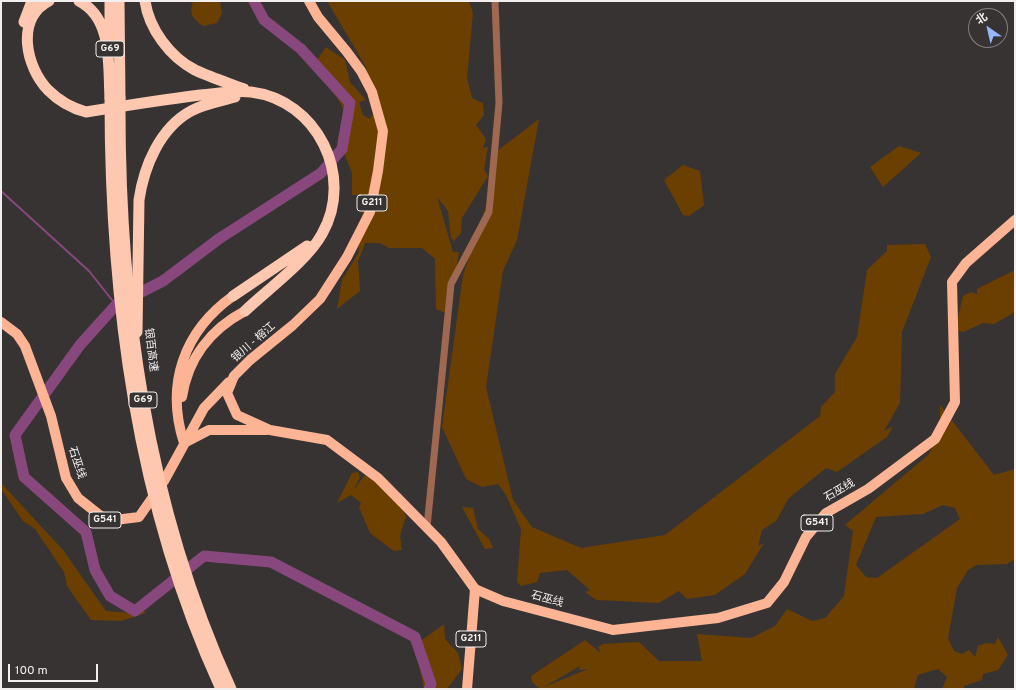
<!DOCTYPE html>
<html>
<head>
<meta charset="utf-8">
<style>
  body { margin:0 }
  #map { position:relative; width:1016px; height:690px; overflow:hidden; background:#383333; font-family:Overpass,"Noto Sans SC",sans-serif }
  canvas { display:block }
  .frame { position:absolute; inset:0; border:2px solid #f3efef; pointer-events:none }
  .north { position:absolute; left:968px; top:8px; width:40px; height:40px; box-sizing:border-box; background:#383333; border:1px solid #837e7e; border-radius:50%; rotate:326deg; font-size:11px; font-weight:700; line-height:16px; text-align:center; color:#f3efef }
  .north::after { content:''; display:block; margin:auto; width:14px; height:18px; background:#94b7fd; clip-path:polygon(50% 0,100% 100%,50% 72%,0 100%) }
  .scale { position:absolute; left:8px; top:664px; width:90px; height:18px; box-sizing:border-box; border:2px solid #f3efef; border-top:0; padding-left:5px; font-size:12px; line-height:14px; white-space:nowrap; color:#f3efef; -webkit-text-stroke:3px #383333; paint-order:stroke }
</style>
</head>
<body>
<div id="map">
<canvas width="1016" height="690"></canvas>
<div class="frame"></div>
<div class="north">北</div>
<div class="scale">100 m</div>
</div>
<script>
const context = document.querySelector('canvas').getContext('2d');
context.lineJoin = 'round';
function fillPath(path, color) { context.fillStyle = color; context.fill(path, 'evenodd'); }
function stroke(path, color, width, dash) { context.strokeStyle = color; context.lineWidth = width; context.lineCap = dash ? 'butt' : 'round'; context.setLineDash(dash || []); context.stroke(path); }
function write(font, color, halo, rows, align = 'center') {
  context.font = font + ' Overpass,"Noto Sans SC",sans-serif'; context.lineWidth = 3; context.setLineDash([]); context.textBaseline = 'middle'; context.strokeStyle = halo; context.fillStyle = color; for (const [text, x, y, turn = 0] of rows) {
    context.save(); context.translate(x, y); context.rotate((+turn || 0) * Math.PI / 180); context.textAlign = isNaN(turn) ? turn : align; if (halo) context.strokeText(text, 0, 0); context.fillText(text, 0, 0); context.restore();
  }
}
const green = new Path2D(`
  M 193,1 L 220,1 L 222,13 L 217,23 L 203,26 C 192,18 189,14 193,1 Z
  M 327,1 L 469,1 L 473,13 L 467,78 L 472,98 L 483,103 L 484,115 L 476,125 L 486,139 L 483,148 L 488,147 L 484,169 L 488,176 L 462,218 L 461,233 L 454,241 L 451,238 L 448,211 L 437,197 L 453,252 L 459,252 L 448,314 L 436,309 L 435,259 L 422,248 L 389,248 L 380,243 L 365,243 L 358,262 L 360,291 L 337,309 L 342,280 L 359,252 L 358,241 L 365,228 L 359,195 L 352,195 L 352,173 L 338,137 C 358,98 321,94 320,65 L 315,63 L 326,47 L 345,60 L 350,82 L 366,100 L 359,102 L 363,115 L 370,119 L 375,110 L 366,67 Z
  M 539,119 L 517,240 L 503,271 L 486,387 L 513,500 L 532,527 L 581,548 L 665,535 L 820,416 L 821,407 L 835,392 L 835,374 L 857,337 L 867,270 L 887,251 L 887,245 L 925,244 L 931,257 L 902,332 L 900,403 L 884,431 L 893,426 L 887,437 L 837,472 L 826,468 L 788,499 L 777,520 L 762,530 L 758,546 L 764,543 L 745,574 L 715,595 L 687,599 L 679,591 L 659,603 L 596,600 L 585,592 L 590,590 L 567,570 L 540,573 L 537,582 L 521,586 L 517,582 L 521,529 L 506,495 L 498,484 L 482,487 L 466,479 L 442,427 L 463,275 L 496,176 L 496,152 Z
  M 899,146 L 921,153 L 883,187 L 870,167 Z
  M 683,165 L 700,171 L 704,205 L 689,216 L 683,215 L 664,180 Z
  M 1015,270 L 1015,312 L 994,324 L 983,323 L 963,332 L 955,330 L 963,296 L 971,292 L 977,294 L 977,289 Z
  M 940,405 L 994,475 L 1015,469 L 1015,559 L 1007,564 L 977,565 L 968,570 L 957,588 L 948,638 L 954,651 L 962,654 L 969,650 L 975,657 L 978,646 L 986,643 L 995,644 L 998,637 L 1008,655 L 998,670 L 983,674 L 982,680 L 964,686 L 964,689 L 942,689 L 947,677 L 938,669 L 918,675 L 914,689 L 540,689 L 532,682 L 531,676 L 585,640 L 601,653 L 598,647 L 603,644 L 639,642 L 659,661 L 702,661 L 697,634 L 751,638 L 775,626 L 787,609 L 812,621 L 825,618 L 844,596 L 853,531 L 845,525 L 928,455 L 940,435 ZM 943,505 L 955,508 L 960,519 L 877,578 L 866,577 L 856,565 L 876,517 L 923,514 ZM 580,666 L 579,670 L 588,669 L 544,687 Z
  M 358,472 L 360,477 L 353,491 L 364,476 L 370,476 L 402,509 L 406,516 L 400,536 L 402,550 L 394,551 L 370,533 L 359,507 L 361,503 L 351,495 L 337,503 L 352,473 Z
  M 1,483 L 63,550 L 106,611 L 130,613 L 142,609 L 146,613 L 121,621 L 91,620 L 67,586 L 64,572 L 35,529 L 23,521 L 1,489 Z
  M 462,507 L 473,508 L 478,529 L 489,539 L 493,548 L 485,549 Z
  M 444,624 L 445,639 L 458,653 L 462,669 L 447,689 L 424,689 L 415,645 Z`);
const stream = new Path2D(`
  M 1,191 L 89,271 L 116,305`);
const river = new Path2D(`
  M 254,1 L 264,20 L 301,49 L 350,103 L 342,149 L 321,173 L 220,238 L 163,281 L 116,305 L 80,345 L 15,435 L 24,477 L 86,532 L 95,570 L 110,596 L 135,611 L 204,556 L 271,562 L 415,637 L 431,684 L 429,689`);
const tertiary = new Path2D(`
  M 427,527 L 451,284 L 489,212 L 499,103 L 495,1`);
const trunk = new Path2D(`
  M 309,1 L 318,17 L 347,52 L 361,71 L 372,92 L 383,131 L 378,171 L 370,212 L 347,257 L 320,299 L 293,325 L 250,360 L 234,376 L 227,393 L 237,415 L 270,430 L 327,440 L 378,478 L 441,542 L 475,589 L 467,689
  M 1,322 L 17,334 L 25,346 L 51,416 L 66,478 L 78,498 L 107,521 L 139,517 L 164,481 L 204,408 L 229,382
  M 182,397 C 188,358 211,329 245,311
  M 184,443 C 165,384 184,331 233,296
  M 184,443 L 209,430 L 267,430
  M 475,589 L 503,601 L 613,630 L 718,618 L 767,603 L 784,582 L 806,537 L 826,513 L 868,489 L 935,439 L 955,402 L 952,282 L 966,263 L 1015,220`);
const motorway = new Path2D(`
  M 49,1 C 15,19 26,67 48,90 C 59,101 71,108 86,112 C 123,106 161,100 200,95 C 216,94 234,90 251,92 C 317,100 355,176 322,234 C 308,260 267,290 245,311
  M 79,1 C 113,18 108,65 110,98
  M 110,1 L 110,43
  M 119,1 L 120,98
  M 145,1 C 149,29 170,57 195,70 C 210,77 228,83 244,89
  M 24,22 L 32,1
  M 233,296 L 307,246
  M 137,332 L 139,200 C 144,166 160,128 191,111 C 203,104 221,101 235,97`);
const motorwayBridge = new Path2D(`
  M 110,98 C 110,299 136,505 221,689
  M 120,98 C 119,301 146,503 231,689`);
const shields = [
  [110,49,28],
  [372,203,30],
  [143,400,28],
  [105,520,32],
  [817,523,32],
  [471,639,30]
];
const shieldNames = [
  ["G69",110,49],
  ["G211",372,203],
  ["G69",143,400],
  ["G541",105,520],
  ["G541",817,523],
  ["G211",471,639]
];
const streetNames = [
  ["银川 - 榕江",254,343,-41],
  ["银百高速",150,350,83],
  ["石巫线",76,463,72],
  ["石巫线",840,491,-30],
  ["石巫线",547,600,15]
];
fillPath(green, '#6b3f00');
stroke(stream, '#88477d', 2);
stroke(river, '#88477d', 11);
stroke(tertiary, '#9f6851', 7);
stroke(trunk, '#fcb495', 10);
stroke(motorway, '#fdc7b0', 11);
stroke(motorwayBridge, '#fdc7b0', 11);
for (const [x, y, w] of shields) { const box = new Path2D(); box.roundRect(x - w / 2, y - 8, w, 16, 3); context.fillStyle = '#383333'; context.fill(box); stroke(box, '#f3efef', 1); }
write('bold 10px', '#f3efef', null, shieldNames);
write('11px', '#f3efef', '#383333', streetNames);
</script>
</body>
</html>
